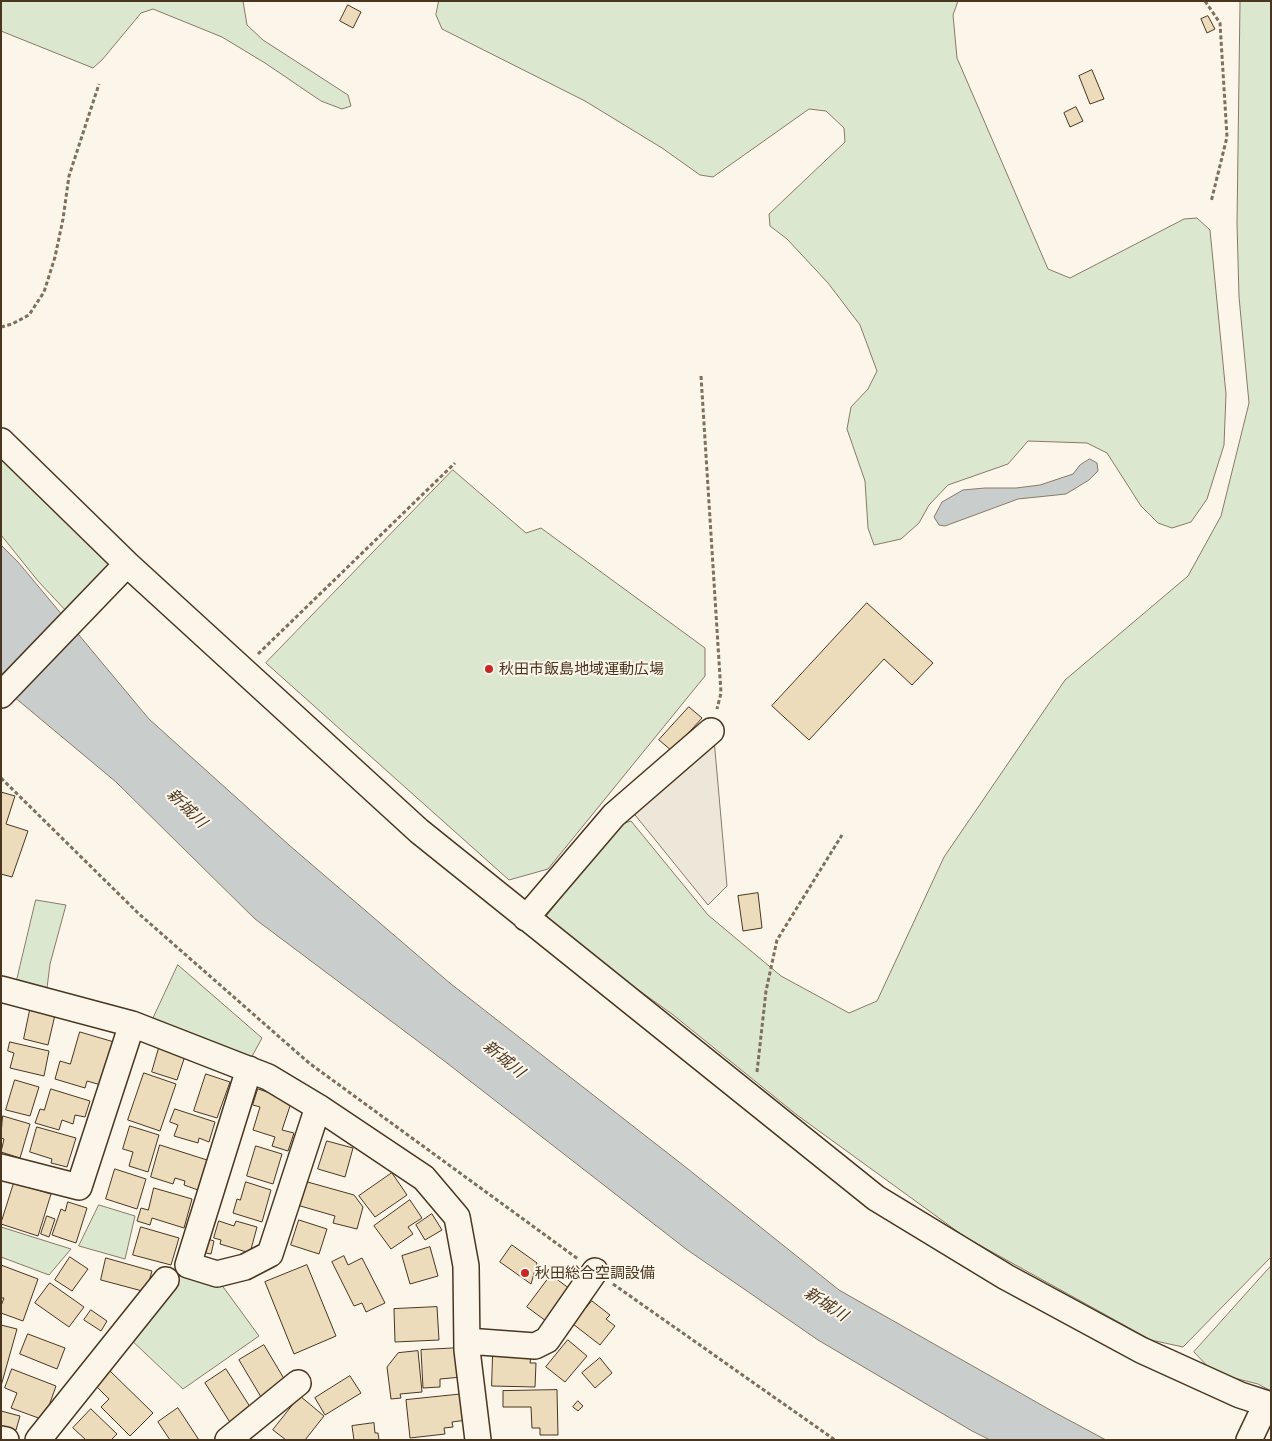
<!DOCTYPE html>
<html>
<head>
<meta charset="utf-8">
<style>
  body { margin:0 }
  #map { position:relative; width:1272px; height:1441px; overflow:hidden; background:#fbf6e9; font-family:"Exo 2",sans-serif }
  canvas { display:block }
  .frame { position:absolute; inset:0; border:2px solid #4a3520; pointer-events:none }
</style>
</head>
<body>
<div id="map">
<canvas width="1272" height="1441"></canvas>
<div class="frame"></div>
</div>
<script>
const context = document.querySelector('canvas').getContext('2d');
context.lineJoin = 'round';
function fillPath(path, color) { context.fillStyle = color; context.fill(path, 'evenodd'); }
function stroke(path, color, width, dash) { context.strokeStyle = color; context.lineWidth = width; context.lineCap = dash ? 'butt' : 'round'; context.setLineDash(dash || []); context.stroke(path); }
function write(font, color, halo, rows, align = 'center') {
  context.font = font + ' "Exo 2","Noto Sans JP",sans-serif'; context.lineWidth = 4; context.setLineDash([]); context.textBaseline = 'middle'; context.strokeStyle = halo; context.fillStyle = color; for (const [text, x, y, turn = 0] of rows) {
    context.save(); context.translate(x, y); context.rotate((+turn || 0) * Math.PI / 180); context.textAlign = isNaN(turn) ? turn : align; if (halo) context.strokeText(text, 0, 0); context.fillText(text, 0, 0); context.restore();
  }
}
const green = new Path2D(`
  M 1,1 L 243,1 L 247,25 L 263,40 L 348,95 L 351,106 L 342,109 L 321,101 L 265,63 L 222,37 L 153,9 L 141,13 L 102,60 L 93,68 L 1,31 Z
  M 439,1 L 958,1 L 953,15 L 957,58 L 1048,269 L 1070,278 L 1184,219 L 1197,218 L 1210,230 L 1226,394 L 1224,445 L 1207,499 L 1191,522 L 1172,528 L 1158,523 L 1141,506 L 1107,453 L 1087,443 L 1028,441 L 1008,464 L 948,485 L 929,505 L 919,523 L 901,539 L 874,545 L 868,528 L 865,481 L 847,429 L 851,407 L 868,389 L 877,371 L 860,325 L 828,283 L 787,239 L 770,226 L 769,214 L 845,142 L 844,128 L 826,111 L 809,109 L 713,177 L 700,175 L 662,148 L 585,101 L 442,29 L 436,15 Z
  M 1239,1 L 1271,1 L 1271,1257 L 1183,1347 L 1151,1340 L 965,1237 L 797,1115 L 672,1014 L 546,924 L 547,915 L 619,825 L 631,821 L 708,915 L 781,976 L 849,1013 L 877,1001 L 944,857 L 1065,680 L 1188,576 L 1221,516 L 1249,403 L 1239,297 L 1237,223 L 1240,3 Z
  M 1,449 L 115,566 L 68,613 L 38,581 L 1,535 Z
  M 453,470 L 526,533 L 541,528 L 705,648 L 705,676 L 548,869 L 509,880 L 266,663 Z
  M 36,900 L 66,905 L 50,964 L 47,988 L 17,980 Z
  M 178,965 L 262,1038 L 250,1060 L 152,1021 Z
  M 99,1205 L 135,1216 L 125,1259 L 79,1246 Z
  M 1,1227 L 71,1249 L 49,1275 L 1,1257 Z
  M 1271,1266 L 1271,1391 L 1258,1384 L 1214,1373 L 1194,1352 Z
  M 177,1275 L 221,1284 L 259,1336 L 183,1389 L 127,1336 Z`);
const parking = new Path2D(`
  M 714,739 L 727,886 L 708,905 L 631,810 Z`);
const water = new Path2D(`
  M 1090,459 L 1097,463 L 1098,471 L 1089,480 L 1066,494 L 1018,499 L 945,526 L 939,525 L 934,517 L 942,502 L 963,490 L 985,488 L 1016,488 L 1040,485 L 1073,474 L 1080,465 Z
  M 1,545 L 18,562 L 149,719 L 289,845 L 451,984 L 688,1169 L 839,1290 L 1052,1411 L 1106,1440 L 990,1440 L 972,1431 L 818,1340 L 686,1249 L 443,1060 L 255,919 L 116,782 L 1,686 Z`);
const building = new Path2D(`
  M 348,5 L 361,12 L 353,28 L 340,21 Z
  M 1208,16 L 1215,29 L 1207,33 L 1201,19 Z
  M 1092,70 L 1104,99 L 1090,104 L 1079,76 Z
  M 1076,107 L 1083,121 L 1070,127 L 1064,113 Z
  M 867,603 L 933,663 L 912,685 L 884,659 L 809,740 L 772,706 Z
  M 689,707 L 702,718 L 672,751 L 659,740 Z
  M 1,792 L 15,796 L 6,824 L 28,831 L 12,877 L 1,874 Z
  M 758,893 L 762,928 L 743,931 L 738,896 Z
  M 30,1010 L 55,1015 L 48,1045 L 24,1039 Z
  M 80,1032 L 114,1042 L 101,1085 L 87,1081 L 85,1088 L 55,1079 L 60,1061 L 70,1064 Z
  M 10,1042 L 49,1051 L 44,1076 L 10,1068 L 14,1053 L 8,1051 Z
  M 159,1048 L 185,1056 L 177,1080 L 152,1072 Z
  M 144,1073 L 176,1084 L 160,1131 L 128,1120 Z
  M 206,1074 L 230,1082 L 217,1118 L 194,1111 Z
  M 15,1080 L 39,1087 L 30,1116 L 6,1110 Z
  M 51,1089 L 90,1101 L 85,1117 L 75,1115 L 73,1124 L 62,1120 L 59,1130 L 35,1123 L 40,1109 L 44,1110 Z
  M 258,1089 L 292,1100 L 282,1130 L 294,1133 L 288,1151 L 272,1146 L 275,1137 L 253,1130 L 260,1107 L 253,1105 Z
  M 175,1109 L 215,1122 L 209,1142 L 199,1138 L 198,1143 L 174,1136 L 178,1125 L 170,1122 Z
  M 3,1116 L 30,1124 L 20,1158 L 1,1152 L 4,1139 L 1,1138 Z
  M 130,1126 L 159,1135 L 148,1172 L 129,1166 L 133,1152 L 123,1149 Z
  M 37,1127 L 76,1138 L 67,1167 L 51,1163 L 52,1159 L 30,1152 Z
  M 327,1141 L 353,1148 L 345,1177 L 318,1169 Z
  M 160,1145 L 207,1160 L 198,1190 L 184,1185 L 185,1181 L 175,1178 L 173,1184 L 151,1177 Z
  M 256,1146 L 282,1154 L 273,1184 L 247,1176 Z
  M 115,1169 L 146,1179 L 137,1209 L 106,1199 Z
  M 392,1173 L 407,1195 L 375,1217 L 359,1196 Z
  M 304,1181 L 354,1195 L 363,1207 L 357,1229 L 333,1223 L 335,1216 L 297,1205 Z
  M 246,1182 L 271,1190 L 262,1222 L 233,1213 L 237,1199 L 240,1200 Z
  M 14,1183 L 51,1194 L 38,1236 L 1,1224 Z
  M 154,1188 L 192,1199 L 184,1228 L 152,1218 L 150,1225 L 137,1221 L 141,1208 L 148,1210 Z
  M 410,1200 L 422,1218 L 408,1227 L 413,1234 L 391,1249 L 374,1226 Z
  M 68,1202 L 87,1208 L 76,1243 L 52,1235 L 61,1209 L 65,1211 Z
  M 432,1214 L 442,1230 L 425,1240 L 416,1225 Z
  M 47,1216 L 55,1219 L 49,1237 L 41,1234 Z
  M 299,1220 L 327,1229 L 319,1254 L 291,1245 Z
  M 219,1221 L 234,1226 L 236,1221 L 257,1227 L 250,1253 L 220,1244 L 221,1240 L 214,1238 Z
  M 141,1227 L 179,1238 L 171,1265 L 133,1255 Z
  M 205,1238 L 214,1241 L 211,1254 L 201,1252 Z
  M 512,1245 L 537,1263 L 531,1284 L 500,1262 Z
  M 430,1247 L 438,1276 L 410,1284 L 402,1256 Z
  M 344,1256 L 348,1265 L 362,1258 L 385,1303 L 366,1312 L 362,1303 L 354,1306 L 332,1262 Z
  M 70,1257 L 88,1269 L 72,1291 L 55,1280 Z
  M 106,1258 L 152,1271 L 146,1292 L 101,1280 Z
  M 1,1265 L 38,1279 L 23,1321 L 1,1313 L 1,1306 L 4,1298 L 1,1298 Z
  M 307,1265 L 336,1336 L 294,1354 L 265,1282 Z
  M 551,1275 L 570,1289 L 546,1321 L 527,1307 Z
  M 50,1283 L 84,1307 L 69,1327 L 35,1303 Z
  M 592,1301 L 610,1315 L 606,1319 L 615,1326 L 600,1345 L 573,1324 Z
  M 437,1307 L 439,1340 L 395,1342 L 394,1309 Z
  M 91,1310 L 107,1321 L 101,1331 L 84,1320 Z
  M 1,1325 L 17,1329 L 1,1386 Z
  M 28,1334 L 65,1348 L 57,1369 L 20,1354 Z
  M 568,1340 L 587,1356 L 565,1382 L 546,1367 Z
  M 264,1345 L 286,1382 L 261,1397 L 239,1360 Z
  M 460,1348 L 462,1377 L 440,1379 L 440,1387 L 423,1388 L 421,1350 Z
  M 418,1351 L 422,1392 L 400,1394 L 401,1398 L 391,1399 L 387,1367 L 398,1353 Z
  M 493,1354 L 531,1356 L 530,1363 L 536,1363 L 535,1387 L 492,1386 Z
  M 600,1358 L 612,1373 L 595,1388 L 582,1373 Z
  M 12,1369 L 56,1386 L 44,1420 L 11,1408 L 17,1393 L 5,1388 Z
  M 108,1369 L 153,1413 L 130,1436 L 101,1407 L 109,1399 L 93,1383 Z
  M 226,1369 L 254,1413 L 233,1427 L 205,1383 Z
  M 350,1376 L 361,1393 L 325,1415 L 315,1398 Z
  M 557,1390 L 558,1435 L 540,1435 L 540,1428 L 532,1428 L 531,1407 L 503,1407 L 503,1391 Z
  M 464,1394 L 467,1420 L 452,1422 L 453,1427 L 444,1428 L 445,1434 L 410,1438 L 406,1400 Z
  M 300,1396 L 324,1416 L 305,1440 L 286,1440 L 273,1430 Z
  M 578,1401 L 583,1406 L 578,1411 L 573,1407 Z
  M 178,1408 L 199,1440 L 170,1440 L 158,1422 Z
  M 91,1409 L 117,1434 L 111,1440 L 86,1440 L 73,1428 Z
  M 1,1411 L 20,1416 L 16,1430 L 1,1427 Z
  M 374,1423 L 375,1433 L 378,1433 L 379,1440 L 354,1440 L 352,1426 Z`);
const path = new Path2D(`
  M 1205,1 L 1220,23 L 1227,137 L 1211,202
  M 1,327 L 12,324 L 29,315 L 44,292 L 55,257 L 63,219 L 69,176 L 99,84
  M 701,376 L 721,693 L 717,709
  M 258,654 L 455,463
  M 1,778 L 138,913 L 309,1063 L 578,1259
  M 757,1072 L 766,991 L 777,940 L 842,835
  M 613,1284 L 835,1440`);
const minor = new Path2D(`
  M 1,441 L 127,564 L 419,831 L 876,1198 L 1006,1277 L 1141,1350 L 1240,1395 L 1271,1405
  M 1,695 L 127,564
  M 526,918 L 614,815 L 711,731
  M 1,989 L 132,1024 L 268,1077 L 318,1107 L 424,1178 L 457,1217 L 466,1266 L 467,1350 L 478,1440
  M 249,1069 L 188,1265 L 217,1274 L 245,1267 L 270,1254 L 318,1107
  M 1,1167 L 79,1187 L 132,1024
  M 467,1341 L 535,1346 L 547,1340 L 595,1271
  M 1,1439 L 6,1440
  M 38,1440 L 166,1280
  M 228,1440 L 298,1383
  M 1249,1440 L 1259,1419 L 1269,1404`);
const markers = [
  [489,669,5,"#c62828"],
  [525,1273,5,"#c62828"]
];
const poiNames = [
  ["秋田市飯島地域運動広場",499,669],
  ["秋田総合空調設備",535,1273]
];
const waterNames = [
  ["新城川",187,808,44],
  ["新城川",504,1059,39],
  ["新城川",826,1304,33]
];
fillPath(green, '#dce7d0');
stroke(green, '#887966', 1);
fillPath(parking, '#ede7d9');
stroke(parking, '#887966', 1);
fillPath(water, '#c9cecd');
stroke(water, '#887966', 1);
fillPath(building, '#ecdcbc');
stroke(building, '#4a3520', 1);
stroke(minor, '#4a3520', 28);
stroke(path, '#7f6f5c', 3, [4, 2.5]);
stroke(minor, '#fbf6e9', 25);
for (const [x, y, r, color] of markers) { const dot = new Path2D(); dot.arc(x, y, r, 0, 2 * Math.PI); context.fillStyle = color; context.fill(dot); stroke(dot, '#fbf6e9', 2); }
write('15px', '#4a3520', '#fbf6e9', poiNames, 'left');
write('italic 16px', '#4a3520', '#fbf6e9', waterNames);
</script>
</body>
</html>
